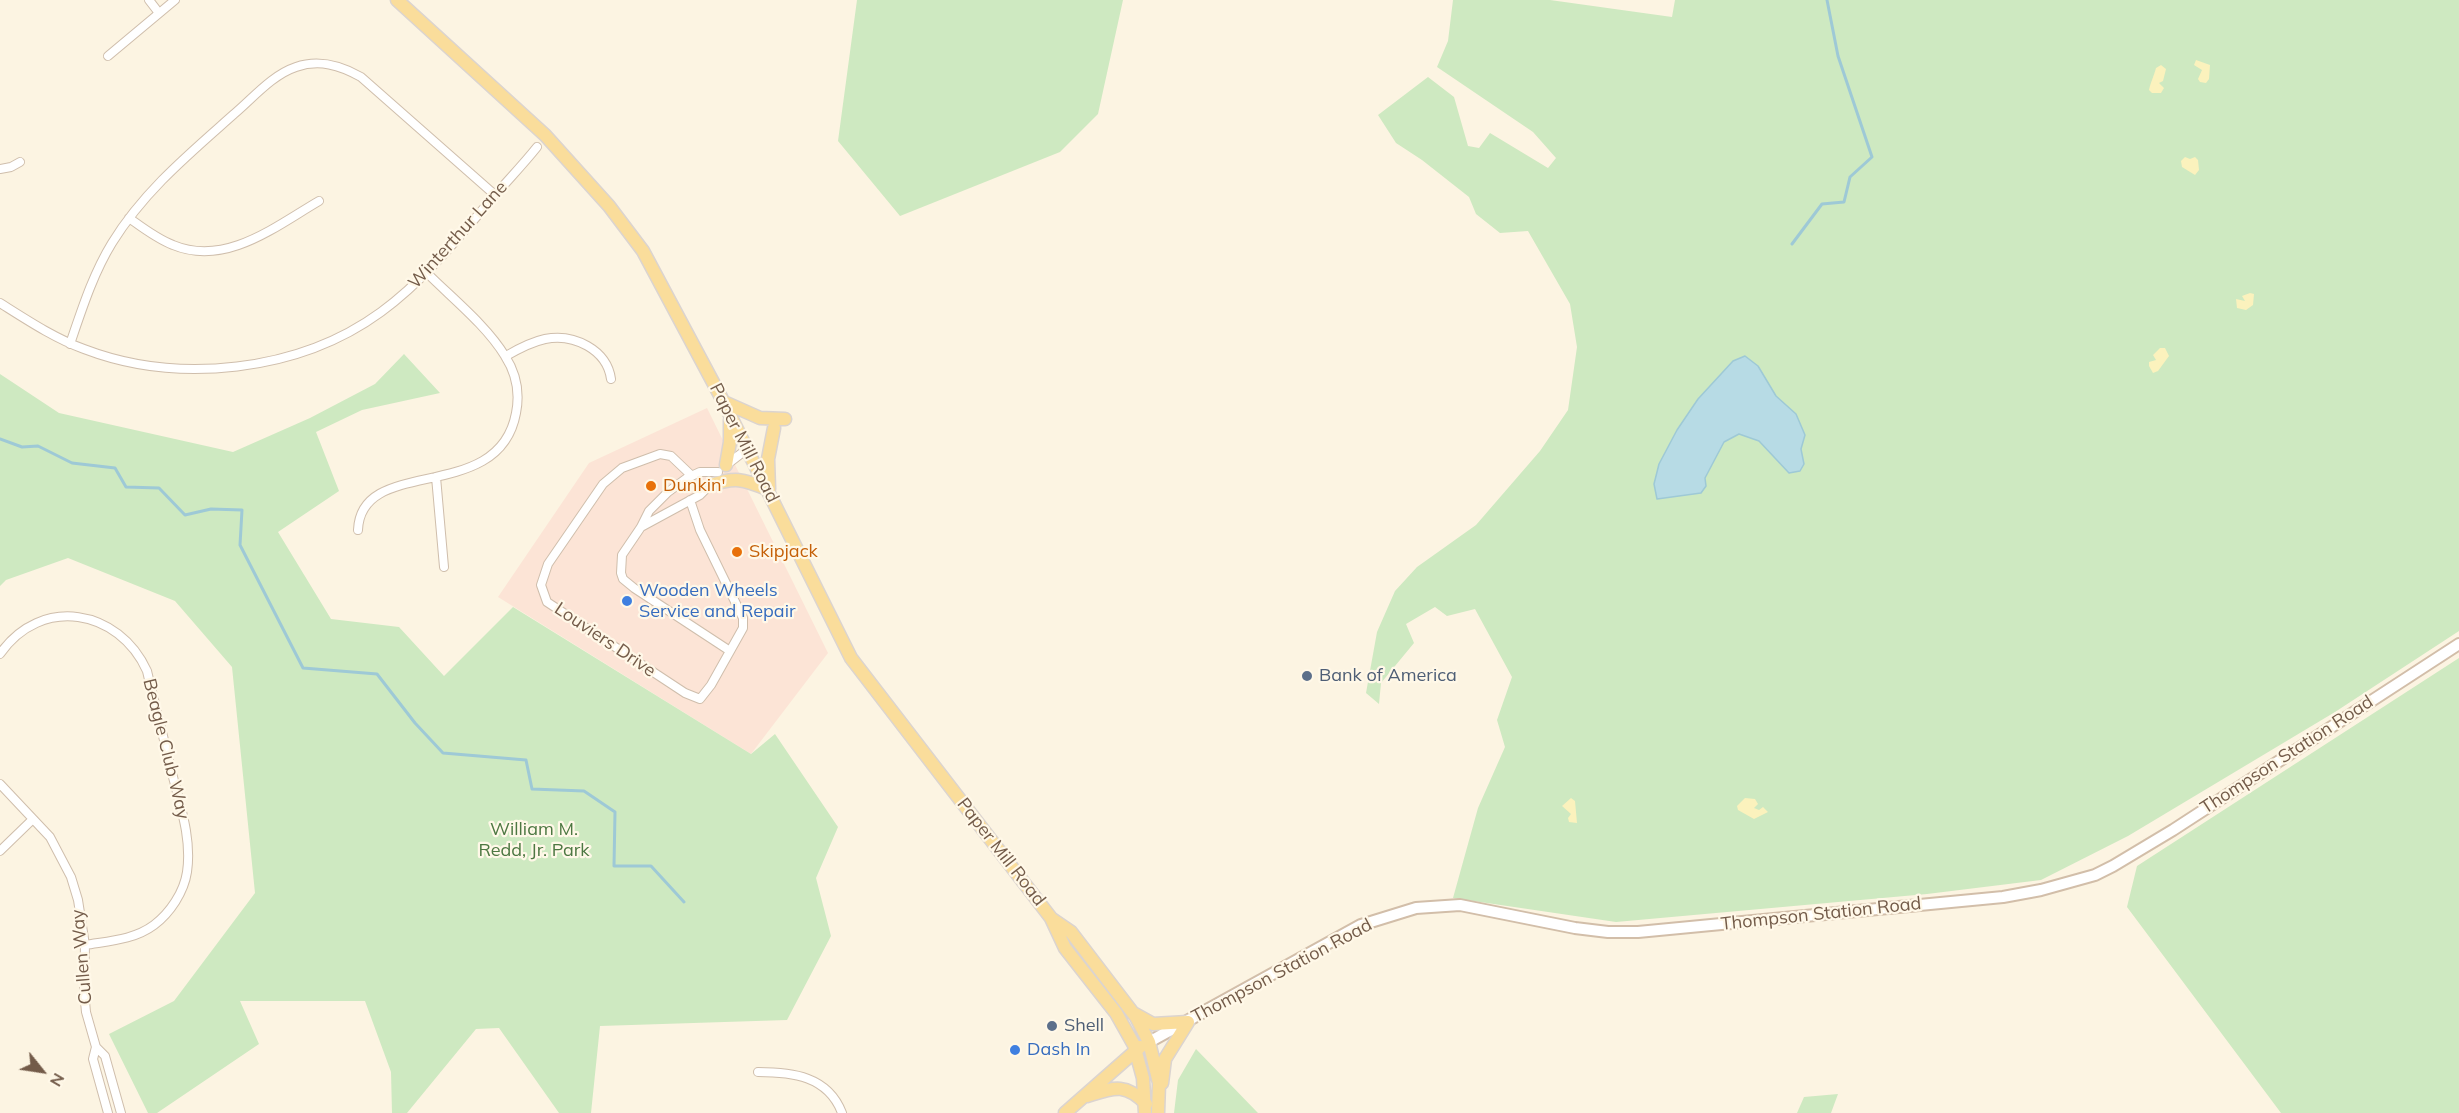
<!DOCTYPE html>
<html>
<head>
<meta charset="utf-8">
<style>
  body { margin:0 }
  #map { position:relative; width:2459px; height:1113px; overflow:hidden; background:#fcf4e2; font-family:Mulish,sans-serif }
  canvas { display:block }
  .north { position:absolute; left:12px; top:1041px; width:60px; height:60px; -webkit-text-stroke:4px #fff8e8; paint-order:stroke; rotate:120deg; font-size:16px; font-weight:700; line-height:24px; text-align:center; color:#735b49 }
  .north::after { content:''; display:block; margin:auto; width:21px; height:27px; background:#735b49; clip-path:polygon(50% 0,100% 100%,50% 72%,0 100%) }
</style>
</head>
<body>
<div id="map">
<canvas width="2459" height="1113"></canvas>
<div class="north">N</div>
</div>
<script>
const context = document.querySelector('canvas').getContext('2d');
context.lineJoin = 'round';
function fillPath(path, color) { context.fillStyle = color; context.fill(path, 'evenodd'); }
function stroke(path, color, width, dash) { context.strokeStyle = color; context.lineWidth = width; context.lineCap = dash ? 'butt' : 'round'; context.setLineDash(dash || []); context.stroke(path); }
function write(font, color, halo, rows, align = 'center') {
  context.font = font + ' Mulish,sans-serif'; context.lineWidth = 4.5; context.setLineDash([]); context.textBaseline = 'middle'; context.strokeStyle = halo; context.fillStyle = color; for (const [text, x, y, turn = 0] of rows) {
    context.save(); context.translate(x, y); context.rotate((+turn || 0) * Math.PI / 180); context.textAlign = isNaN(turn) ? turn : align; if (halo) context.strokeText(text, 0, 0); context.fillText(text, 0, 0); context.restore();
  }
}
const commercial = new Path2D(`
  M 707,408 L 828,653 L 751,754 L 498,597 L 589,463 Z`);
const green = new Path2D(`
  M 857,0 L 1123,0 L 1098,114 L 1060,152 L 900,216 L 838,141 Z
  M 1453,0 L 1550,0 L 1672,17 L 1675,0 L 2459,0 L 2459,631 L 2335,712 L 2128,836 L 2041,880 L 1927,894 L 1616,922 L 1453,898 L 1478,808 L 1505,747 L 1497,720 L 1512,677 L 1475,609 L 1447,616 L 1435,607 L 1406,624 L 1414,643 L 1381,683 L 1379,704 L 1366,693 L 1377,632 L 1395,591 L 1417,567 L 1476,525 L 1540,451 L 1568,410 L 1577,347 L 1570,304 L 1528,231 L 1500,233 L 1476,214 L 1469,197 L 1422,160 L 1396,143 L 1378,115 L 1428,77 L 1454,97 L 1468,146 L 1479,148 L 1490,133 L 1548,168 L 1556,158 L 1533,132 L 1437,67 L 1448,41 Z
  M 404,354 L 440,393 L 362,410 L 316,432 L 339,491 L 278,532 L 331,619 L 399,627 L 444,676 L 513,607 L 751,754 L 775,734 L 838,827 L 816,878 L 831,936 L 787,1020 L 600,1026 L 591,1113 L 559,1113 L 499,1028 L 476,1029 L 407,1113 L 392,1113 L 391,1072 L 365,1001 L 240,1001 L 259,1044 L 157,1113 L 148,1113 L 109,1034 L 174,1001 L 255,893 L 232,667 L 175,601 L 68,558 L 6,580 L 0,586 L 0,374 L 59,413 L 233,452 L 310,418 L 375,384 Z
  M 2459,658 L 2459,1113 L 2281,1113 L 2127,907 L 2137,866 Z
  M 1196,1049 L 1258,1113 L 1174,1113 L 1178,1080 Z
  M 1838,1094 L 1831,1113 L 1797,1113 L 1804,1097 Z`);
const sand = new Path2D(`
  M 2196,60 L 2210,65 L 2209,79 L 2206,83 L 2200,82 L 2198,79 L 2202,70 L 2194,65 Z
  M 2161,65 L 2166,69 L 2163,81 L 2159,83 L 2164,88 L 2161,93 L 2152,93 L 2149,90 C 2151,81 2154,76 2156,68 Z
  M 2185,157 L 2190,159 L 2195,157 L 2198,160 L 2199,170 L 2195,175 L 2182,167 L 2181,161 Z
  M 2250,293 L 2254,294 L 2253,305 L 2246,310 L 2237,308 L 2236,299 L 2245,301 L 2242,296 Z
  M 2160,348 L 2165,348 L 2169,356 L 2158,371 L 2153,373 L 2149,366 L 2149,362 L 2156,360 L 2153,355 Z
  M 1571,798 L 1575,801 L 1577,823 L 1569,822 L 1568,818 L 1571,814 L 1562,806 Z
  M 1745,798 L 1755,799 L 1758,804 L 1754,808 L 1759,810 L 1763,807 L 1768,812 L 1754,819 L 1738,810 L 1737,806 Z`);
const water = new Path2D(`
  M 1745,356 L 1758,366 L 1776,396 L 1796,414 L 1805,435 L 1801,449 L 1804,464 L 1800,471 L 1789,473 L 1759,441 L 1739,434 L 1724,442 L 1705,478 L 1706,486 L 1701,493 L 1657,499 L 1654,484 L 1659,464 L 1677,430 L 1698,399 L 1733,361 Z`);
const stream = new Path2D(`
  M 1792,244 L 1822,204 L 1844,202 L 1850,177 L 1872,157 L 1838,56 L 1827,0
  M 0,439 L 22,447 L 38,446 L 72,463 L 115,468 L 126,487 L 159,488 L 185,515 L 211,509 L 242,510 L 240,545 L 303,668 L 377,674 L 415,723 L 443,753 L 526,760 L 532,789 L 584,791 L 615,812 L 614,866 L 651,866 L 684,902`);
const street = new Path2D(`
  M 149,0 L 159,13
  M 108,56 L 175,0
  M 0,169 L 11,167 L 20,162
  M 129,218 C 143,228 157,239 173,245 C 226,267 276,226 319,201
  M 0,303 C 27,320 54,338 84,349 C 178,385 299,372 381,312 C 423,281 455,242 489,202 C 505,183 522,166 537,147
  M 70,344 C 82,309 93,274 112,243 C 144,191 189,154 234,114 C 253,98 272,75 296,67 C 319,59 340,65 361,77 L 495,195
  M 506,356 C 518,349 531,342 545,339 C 574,333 607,350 611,379
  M 725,466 L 747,449
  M 718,472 L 700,472 L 687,478 L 668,492 L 649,511 L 641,527 L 622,555 L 621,573 L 623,579 L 634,588 L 730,651
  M 436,477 L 444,567
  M 690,500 L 700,530 L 743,618 L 743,628 L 711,685 L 700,699 L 685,693 L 547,602 L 541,585 L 548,564 L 603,484 L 622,468 L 660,454 L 671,456 L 692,476
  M 641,527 L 700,495 L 713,482
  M 358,530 C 361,454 499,506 516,413 C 520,393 516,373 505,356 C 487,326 452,298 427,273
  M 0,654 C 41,595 119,609 147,671 C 155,705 164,739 172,773 C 180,805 192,839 187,872 C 184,892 170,913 154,925 C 134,940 108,941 85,945
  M 0,784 L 50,837 L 71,877 L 78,900 L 85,945 L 84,991 L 86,1012 L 96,1047
  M 0,851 L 33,819
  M 758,1072 C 792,1072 828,1076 842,1113
  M 108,1113 L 93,1059 L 96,1047 L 105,1056 L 121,1113`);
const secondary = new Path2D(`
  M 1149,1042 L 1361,925 L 1416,908 L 1460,905 L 1575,928 L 1608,932 L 1638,932 L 2003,897 L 2041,890 L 2095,875 L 2113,866 L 2173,830 L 2459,644`);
const primary = new Path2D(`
  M 397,0 L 545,135 L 609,206 L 643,251 L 723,401 L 851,658 L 1051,918 L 1065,948 L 1116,1013 L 1134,1045 L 1143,1078 L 1145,1113
  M 724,402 L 760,418 L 785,419
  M 726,465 L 730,442 L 730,420
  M 711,485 C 735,477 743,479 767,489
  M 769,489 L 768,459 L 774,428
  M 1052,919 L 1071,932 L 1136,1017 L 1149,1042 L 1159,1083 L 1158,1113
  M 1135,1014 L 1153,1024 L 1188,1022
  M 1162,1083 L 1165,1059 L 1188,1022
  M 1087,1096 C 1113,1088 1125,1082 1146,1104
  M 1065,1113 L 1140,1047`);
const markers = [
  [651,486,6,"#e8710a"],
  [737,552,6,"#e8710a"],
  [627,601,6,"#3f7fe0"],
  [1307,676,6,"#5c6f8a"],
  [1052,1026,6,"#5c6f8a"],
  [1015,1050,6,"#3f7fe0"]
];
const streetNames = [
  ["Winterthur Lane",458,235,-48],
  ["Paper Mill Road",744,443,63],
  ["Louviers Drive",605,640,34],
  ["Beagle Club Way",166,749,76],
  ["Thompson Station Road",2287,755,-33],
  ["Paper Mill Road",1001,852,52],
  ["Thompson Station Road",1821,914,-6],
  ["Cullen Way",82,957,-95],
  ["Thompson Station Road",1282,971,-28]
];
const foodNames = [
  ["Dunkin'",663,486],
  ["Skipjack",749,552]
];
const shopNames = [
  ["Wooden Wheels",639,591],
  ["Service and Repair",639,612],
  ["Dash In",1027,1050]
];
const serviceNames = [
  ["Bank of America",1319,676],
  ["Shell",1064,1026]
];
const parkNames = [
  ["William M.",534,830],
  ["Redd, Jr. Park",534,851]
];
fillPath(commercial, '#fce4d6');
fillPath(green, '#cee9c1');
fillPath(sand, '#fbf2bd');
fillPath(water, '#b7dbe5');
stroke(water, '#9ec9d6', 1.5);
stroke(stream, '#9ec9d6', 3);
stroke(street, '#cfbeac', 10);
stroke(secondary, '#d2bea9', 14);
stroke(primary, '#dbd4d0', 15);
stroke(street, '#fff', 8);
stroke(secondary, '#fff', 10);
stroke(primary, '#fadd9b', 12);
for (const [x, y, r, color] of markers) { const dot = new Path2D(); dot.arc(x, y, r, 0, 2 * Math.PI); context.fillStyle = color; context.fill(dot); stroke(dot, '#fff8e8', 2); }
write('18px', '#735b49', '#fff8e8', streetNames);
write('18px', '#c56008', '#fff8e8', foodNames, 'left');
write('18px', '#366cbe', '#fff8e8', shopNames, 'left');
write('18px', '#4e5e75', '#fff8e8', serviceNames, 'left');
write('18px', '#4d7842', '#fff8e8', parkNames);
</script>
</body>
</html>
